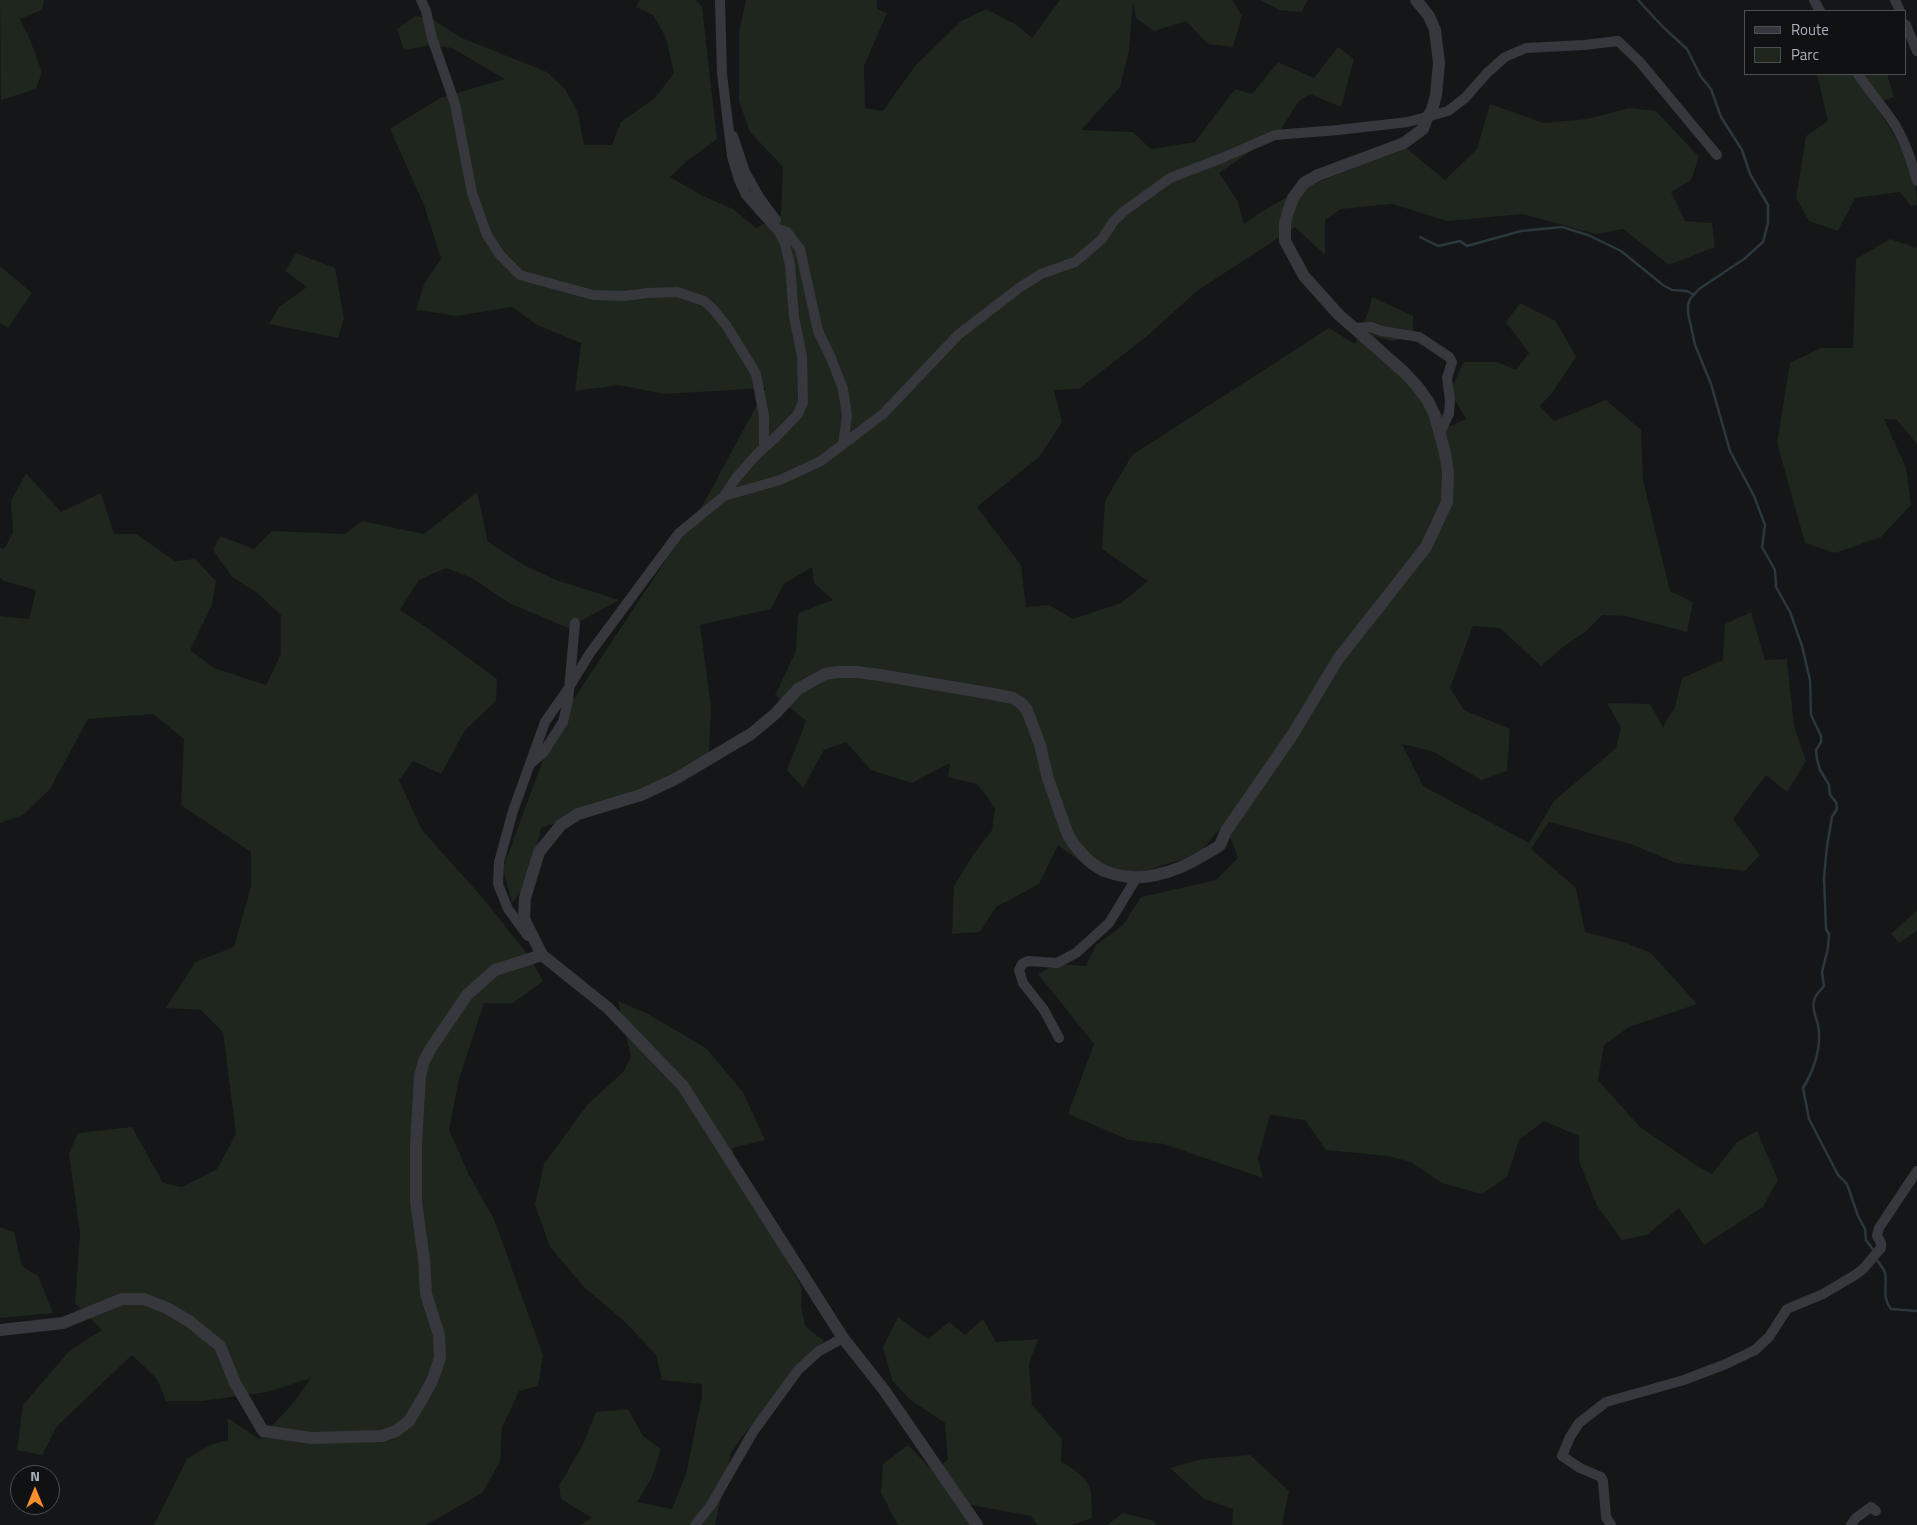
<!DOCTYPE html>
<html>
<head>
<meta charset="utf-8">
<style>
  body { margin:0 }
  #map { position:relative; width:1917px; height:1525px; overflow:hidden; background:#151617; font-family:"Titillium Web",sans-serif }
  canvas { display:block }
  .legend { position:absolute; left:1744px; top:10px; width:162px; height:65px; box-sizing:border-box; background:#101112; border:1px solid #4c5054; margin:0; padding:6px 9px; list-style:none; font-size:15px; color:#a7afb8 }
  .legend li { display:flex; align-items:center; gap:10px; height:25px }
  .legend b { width:25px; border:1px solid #4c5054 }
  .north { position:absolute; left:10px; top:1465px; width:50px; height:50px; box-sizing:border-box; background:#101112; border:1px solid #4c5054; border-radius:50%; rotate:0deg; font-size:14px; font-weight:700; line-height:20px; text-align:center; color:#a7afb8 }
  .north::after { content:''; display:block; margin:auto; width:18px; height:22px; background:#f88d2d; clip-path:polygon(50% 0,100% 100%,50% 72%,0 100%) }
</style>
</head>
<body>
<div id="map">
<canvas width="1917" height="1525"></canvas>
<ul class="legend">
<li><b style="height:6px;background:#36383d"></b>Route</li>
<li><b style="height:14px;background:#1e261d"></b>Parc</li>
</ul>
<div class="north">N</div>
</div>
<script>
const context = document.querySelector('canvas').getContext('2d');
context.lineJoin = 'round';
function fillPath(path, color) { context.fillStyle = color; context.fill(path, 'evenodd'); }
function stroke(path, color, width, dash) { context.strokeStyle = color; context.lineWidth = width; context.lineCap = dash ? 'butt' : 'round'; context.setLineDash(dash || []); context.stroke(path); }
const green = new Path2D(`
  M 0,0 L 44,0 L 42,10 L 20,19 L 29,37 L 42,72 L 36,89 L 1,100 Z
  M 640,0 L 696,0 L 702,7 L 717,139 L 687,161 L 670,177 L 703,196 L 733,209 L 756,228 L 781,215 L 783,167 L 750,132 L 739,101 L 739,32 L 746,0 L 877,0 L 877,9 L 887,13 L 864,66 L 865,108 L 883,111 L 915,66 L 961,21 L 986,9 L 1017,25 L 1032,38 L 1060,0 L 1133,0 L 1129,50 L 1120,87 L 1081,130 L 1133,132 L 1151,149 L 1195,142 L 1235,89 L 1252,94 L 1278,62 L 1314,78 L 1338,47 L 1354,59 L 1341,107 L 1310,94 L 1299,101 L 1279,132 L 1219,173 L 1238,202 L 1244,224 C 1292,189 1350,169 1405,147 L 1445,180 L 1477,149 L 1490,104 L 1544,123 L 1587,119 L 1629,108 L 1656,111 L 1699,157 L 1691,180 L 1671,192 L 1685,221 L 1712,223 L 1715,247 L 1669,265 L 1623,229 L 1595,234 L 1523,214 L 1447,221 L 1392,204 L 1341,209 L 1325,220 L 1325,255 L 1295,227 L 1197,291 L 1146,337 L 1079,389 L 1054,390 L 1062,422 L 1039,457 L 977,507 L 1021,565 L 1026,607 L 1049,605 L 1073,619 L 1121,603 L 1148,581 L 1102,549 L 1105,501 L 1132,455 L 1329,328 L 1355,344 L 1369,310 L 1372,297 L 1413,316 L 1413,337 L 1392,341 L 1374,336 L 1426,387 L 1435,404 L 1450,426 L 1466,419 L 1450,391 L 1464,362 L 1497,362 L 1516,370 L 1529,353 L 1506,322 L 1520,303 L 1556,321 L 1576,357 L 1553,392 L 1540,406 L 1554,421 L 1606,400 L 1641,430 L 1643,480 L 1670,591 L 1693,602 L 1687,632 L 1626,616 L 1602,615 L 1585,632 L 1563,647 L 1541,666 L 1500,628 L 1473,626 L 1450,688 L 1464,710 L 1510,729 L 1507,771 L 1481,780 L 1434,752 L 1402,744 L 1423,786 L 1529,843 L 1554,801 L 1616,748 L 1621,727 L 1607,703 L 1650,704 L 1663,727 L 1675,707 L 1682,678 L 1723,660 L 1725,624 L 1751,612 L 1765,660 L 1787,659 L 1794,726 L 1806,761 L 1787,792 L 1766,775 L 1733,819 L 1760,855 L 1745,871 L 1676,863 L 1631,844 L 1549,822 L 1531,849 L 1576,888 L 1585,932 L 1626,943 L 1651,953 L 1697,1004 L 1629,1027 L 1604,1045 L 1598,1080 L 1640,1127 L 1696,1165 L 1712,1174 L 1737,1142 L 1757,1131 L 1778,1180 L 1763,1207 L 1704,1245 L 1679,1208 L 1647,1235 L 1622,1240 L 1597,1206 L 1579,1161 L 1579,1136 L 1544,1121 L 1519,1140 L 1507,1177 L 1482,1194 L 1442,1183 L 1411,1162 L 1388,1156 L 1326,1150 L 1305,1120 L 1270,1115 L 1258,1158 L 1263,1178 L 1164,1144 L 1129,1140 L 1068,1114 L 1094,1044 L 1038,974 L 1057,964 L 1086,966 L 1096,945 L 1123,925 L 1141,897 L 1216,880 L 1238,858 L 1225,823 L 1197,855 L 1151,869 L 1102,878 L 1058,845 L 1039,884 L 996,907 L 980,932 L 952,934 L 954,886 L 973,855 L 992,830 L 995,808 L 977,784 L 948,777 L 950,763 L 912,783 L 871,770 L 846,742 L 824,750 L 803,788 L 787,770 L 806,721 L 775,695 L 796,651 L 798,613 L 833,600 L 814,583 L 812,567 L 784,584 L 771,609 L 700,625 L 711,706 L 709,752 L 634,795 L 541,828 L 530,881 L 512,903 L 503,868 L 555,727 L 705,501 L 766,388 L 664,394 L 619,385 L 575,391 L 581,343 L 537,325 L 512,307 L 457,316 L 416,310 L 424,284 L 441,259 L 424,205 L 390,129 L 440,98 L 505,79 L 452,48 L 432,45 L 404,50 L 397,29 L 415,16 L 432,19 L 462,38 L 547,72 L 565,89 L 578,113 L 584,145 L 612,145 L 621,122 L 655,98 L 674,73 L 666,38 L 653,15 L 636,7 Z
  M 1133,0 L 1232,0 L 1242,16 L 1233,47 L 1208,44 L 1186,21 L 1154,31 L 1136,18 Z
  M 1260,0 L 1308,0 L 1301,12 L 1279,10 Z
  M 1817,74 L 1887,74 L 1894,97 L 1874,104 C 1895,137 1917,164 1917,205 L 1911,206 L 1900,192 L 1855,198 L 1838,231 L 1809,221 L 1796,198 L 1806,136 L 1828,121 Z
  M 1890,239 L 1917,248 L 1917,444 L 1896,419 L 1884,419 L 1906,468 L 1911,505 L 1881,537 L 1835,553 L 1805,543 L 1777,443 L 1790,363 L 1821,348 L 1853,348 L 1856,259 Z
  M 296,253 L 335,268 L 344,319 L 338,338 L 269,324 L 279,307 L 307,287 L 285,271 Z
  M 0,266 L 32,293 L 8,328 L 0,323 Z
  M 26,473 L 61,512 L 101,493 L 114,534 L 136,534 L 175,561 L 195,559 L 216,581 L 212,605 L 190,650 L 214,668 L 266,685 L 281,654 L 281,615 L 257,593 L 232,577 L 213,550 L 220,536 L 254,549 L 272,531 L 345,534 L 362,521 L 424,534 L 477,492 L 488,542 L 524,565 L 556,580 L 619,600 L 568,628 L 509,603 L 472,578 L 446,568 L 419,580 L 400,610 L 429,629 L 497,679 L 496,701 L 465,730 L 441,774 L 413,761 L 399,780 L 422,830 L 482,897 L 529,956 L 543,981 L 513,1003 L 484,1003 L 459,1079 L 449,1130 L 469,1175 L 494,1219 L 543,1355 L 538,1386 L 519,1391 L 502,1428 L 500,1462 L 482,1493 L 426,1525 L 154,1525 L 187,1459 L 210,1445 L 228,1440 L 228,1418 L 259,1439 L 290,1407 L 311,1378 L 268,1392 L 203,1401 L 166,1401 L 157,1379 L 132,1355 L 57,1426 L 42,1455 L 17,1450 L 23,1405 L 69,1351 L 102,1330 L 75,1303 L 80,1234 L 69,1153 L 78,1133 L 132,1127 L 163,1183 L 182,1187 L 217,1169 L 236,1134 L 223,1032 L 201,1010 L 166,1008 L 195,962 L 234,947 L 251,886 L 251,852 L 181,805 L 184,739 L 153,714 L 88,719 L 50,789 L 23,815 L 0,823 L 0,616 L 29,619 L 36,590 L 4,581 L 0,578 L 0,548 L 4,549 L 13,533 L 11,501 Z
  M 1917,910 L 1917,931 L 1899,943 L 1891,934 Z
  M 618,1001 L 646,1013 L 706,1048 L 743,1092 L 765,1140 L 732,1148 L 750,1198 L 780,1248 L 802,1288 L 801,1307 L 805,1326 L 824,1341 L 789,1375 L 772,1405 L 747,1430 L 731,1453 L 715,1525 L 580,1525 L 592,1518 L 561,1499 L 559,1486 L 584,1442 L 596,1412 L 628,1409 L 643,1436 L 661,1449 L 652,1477 L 637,1502 L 672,1509 L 686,1474 L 702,1396 L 702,1384 L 662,1380 L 656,1355 L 625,1322 L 584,1287 L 550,1247 L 535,1205 L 544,1164 L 588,1104 L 624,1071 L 631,1057 Z
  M 0,1227 L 14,1232 L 22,1266 L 38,1276 L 53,1313 L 0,1318 Z
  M 898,1317 L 928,1339 L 949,1322 L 965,1335 L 983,1319 L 996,1342 L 1038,1339 L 1029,1364 L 1032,1405 L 1062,1439 L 1061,1461 C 1091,1481 1092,1481 1092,1518 L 1072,1525 L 1037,1525 L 1031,1516 L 960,1503 L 971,1525 L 898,1525 L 881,1493 L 883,1464 L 908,1445 L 934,1472 L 948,1459 L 945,1423 L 909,1399 L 892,1380 L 883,1347 Z
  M 1250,1455 L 1289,1491 L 1282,1525 L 1232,1525 L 1233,1509 L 1204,1499 L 1170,1468 L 1202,1459 Z
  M 1123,1513 L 1154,1521 L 1156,1525 L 1107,1525 Z`);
const stream = new Path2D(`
  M 1638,0 L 1663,27 L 1687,49 L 1701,77 L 1711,89 L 1721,117 L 1742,150 L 1750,174 L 1768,205 L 1768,223 L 1763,242 L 1744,259 L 1699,289 L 1690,299 L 1688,305 L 1688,313 L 1695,345 L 1711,384 L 1730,451 L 1754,496 L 1765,525 L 1762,547 L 1775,570 L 1776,587 L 1790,612 L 1802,646 L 1810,680 L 1811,715 L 1821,736 L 1821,742 L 1816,750 L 1817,759 L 1820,770 L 1829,785 L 1830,795 L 1836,802 L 1837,809 L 1832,817 L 1827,846 L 1824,877 L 1826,929 L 1829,934 L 1828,948 L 1822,972 L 1824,986 C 1821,990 1816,994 1815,998 C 1811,1007 1816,1017 1818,1025 C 1822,1048 1815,1068 1803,1088 L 1809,1119 L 1838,1175 L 1847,1184 L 1858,1216 L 1865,1229 L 1866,1240 L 1874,1251
  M 1420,237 L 1438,246 L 1460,241 L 1467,246 L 1521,231 L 1562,227 L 1588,235 L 1621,251 L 1663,285 L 1672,290 L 1687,291 L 1694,295
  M 1876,1259 C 1879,1263 1883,1267 1885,1273 C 1888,1285 1881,1297 1891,1309 L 1917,1311`);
const minor = new Path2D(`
  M 421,0 L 426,11 L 432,38 L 455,104 L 472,193 L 487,235 L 500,255 L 520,275 L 593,295 L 624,296 L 648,293 L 677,292 L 704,301 L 712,308 L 726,325 L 752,367 L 756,374 L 764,416 L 764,447
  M 1814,0 L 1820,11
  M 1895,0 L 1900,11
  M 1906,25 L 1917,51
  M 1858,74 C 1868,90 1880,103 1891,119 C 1904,137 1911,160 1917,181
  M 733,136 L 745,172 L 759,197 L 776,220
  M 778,229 L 787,232 L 800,249 L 818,331 L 831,358 L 843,389 L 847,416 L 843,444
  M 1354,328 L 1371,327 L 1382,331 L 1419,337 L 1449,357 L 1452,362 L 1447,378 L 1450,400 L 1449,414 L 1440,432
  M 724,496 L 780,480 L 821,461 L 883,414 L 958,335 L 1019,288 L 1041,274 L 1075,262 L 1102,239 L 1113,222 L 1123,212 L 1170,178 L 1222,158 L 1275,135 L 1338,130 L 1408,122 L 1448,111 L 1465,98 L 1487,73 L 1505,57 L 1526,48 L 1584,45 L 1618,41 L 1639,61 L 1717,155
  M 530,764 L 543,753 L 563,722 L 568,701 L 575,623
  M 528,936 L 508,909 L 498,884 L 499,862 L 513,811 L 545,722 L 568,689 L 590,653 L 679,533 L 724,496 L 736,478 L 757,454 L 774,439 L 798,414 L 803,402 L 802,356 L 794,317 L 790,265 L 785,244 L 780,233 L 746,195 L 739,180 L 732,156 L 722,74 L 720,0
  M 1059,1038 L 1044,1010 L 1023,983 L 1019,970 L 1022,964 L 1028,961 L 1057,963 L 1076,953 L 1109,923 L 1137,877
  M 695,1525 L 711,1505 L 753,1432 L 798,1370 L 819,1351 L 843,1338
  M 1611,1525 L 1606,1517 L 1603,1481 L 1601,1477 L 1580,1468 L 1562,1456 L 1570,1437 L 1579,1423 L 1606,1402 L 1684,1380 L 1726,1364 L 1755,1350 L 1769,1337 L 1787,1309 L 1823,1294 L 1855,1275 L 1863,1269 L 1881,1248 L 1881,1243 L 1877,1236 L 1879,1228 L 1917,1171
  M 1851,1525 L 1856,1518 L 1871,1507 L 1876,1511`);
const tertiary = new Path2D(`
  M 0,1330 L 63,1323 L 122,1299 L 144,1299 L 167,1308 L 189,1321 L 220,1346 L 235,1383 L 263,1431 L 312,1438 L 382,1436 L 396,1431 L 409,1421 L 421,1401 L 432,1381 L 440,1358 L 439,1335 L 426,1294 L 424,1259 L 416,1202 L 416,1144 L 420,1076 L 424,1061 L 431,1048 L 467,995 L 495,970 L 542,955
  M 977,1525 L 884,1390 L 843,1338 L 683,1086 L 608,1008 L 542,955 L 524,919 L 525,898 L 539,852 L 561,825 L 578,814 L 641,795 L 675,779 L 751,734 L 775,714 L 798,689 L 825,674 L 837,672 L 856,672 L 880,675 L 993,694 L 1013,698 L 1021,703 L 1027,710 L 1040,745 L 1048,779 L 1068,835 C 1076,849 1090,865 1105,871 C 1138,885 1175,873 1204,855 C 1208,852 1216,849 1220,845 C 1222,841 1224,835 1226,831 L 1293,734 L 1338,659 L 1426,547 L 1447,502 L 1448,472 L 1445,453 L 1435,416 L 1428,401 L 1417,386 L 1404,372 L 1338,314 L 1304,276 L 1285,241 L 1285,223 L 1288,212 L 1293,198 L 1304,183 L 1318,175 L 1404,143 L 1423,129 L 1427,118 L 1432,110 L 1436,95 L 1439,63 L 1435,30 L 1429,16 L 1416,0`);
fillPath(green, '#1e261d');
stroke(stream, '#2b383c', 2.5);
stroke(minor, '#36383d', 10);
stroke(tertiary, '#36383d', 12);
</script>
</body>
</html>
